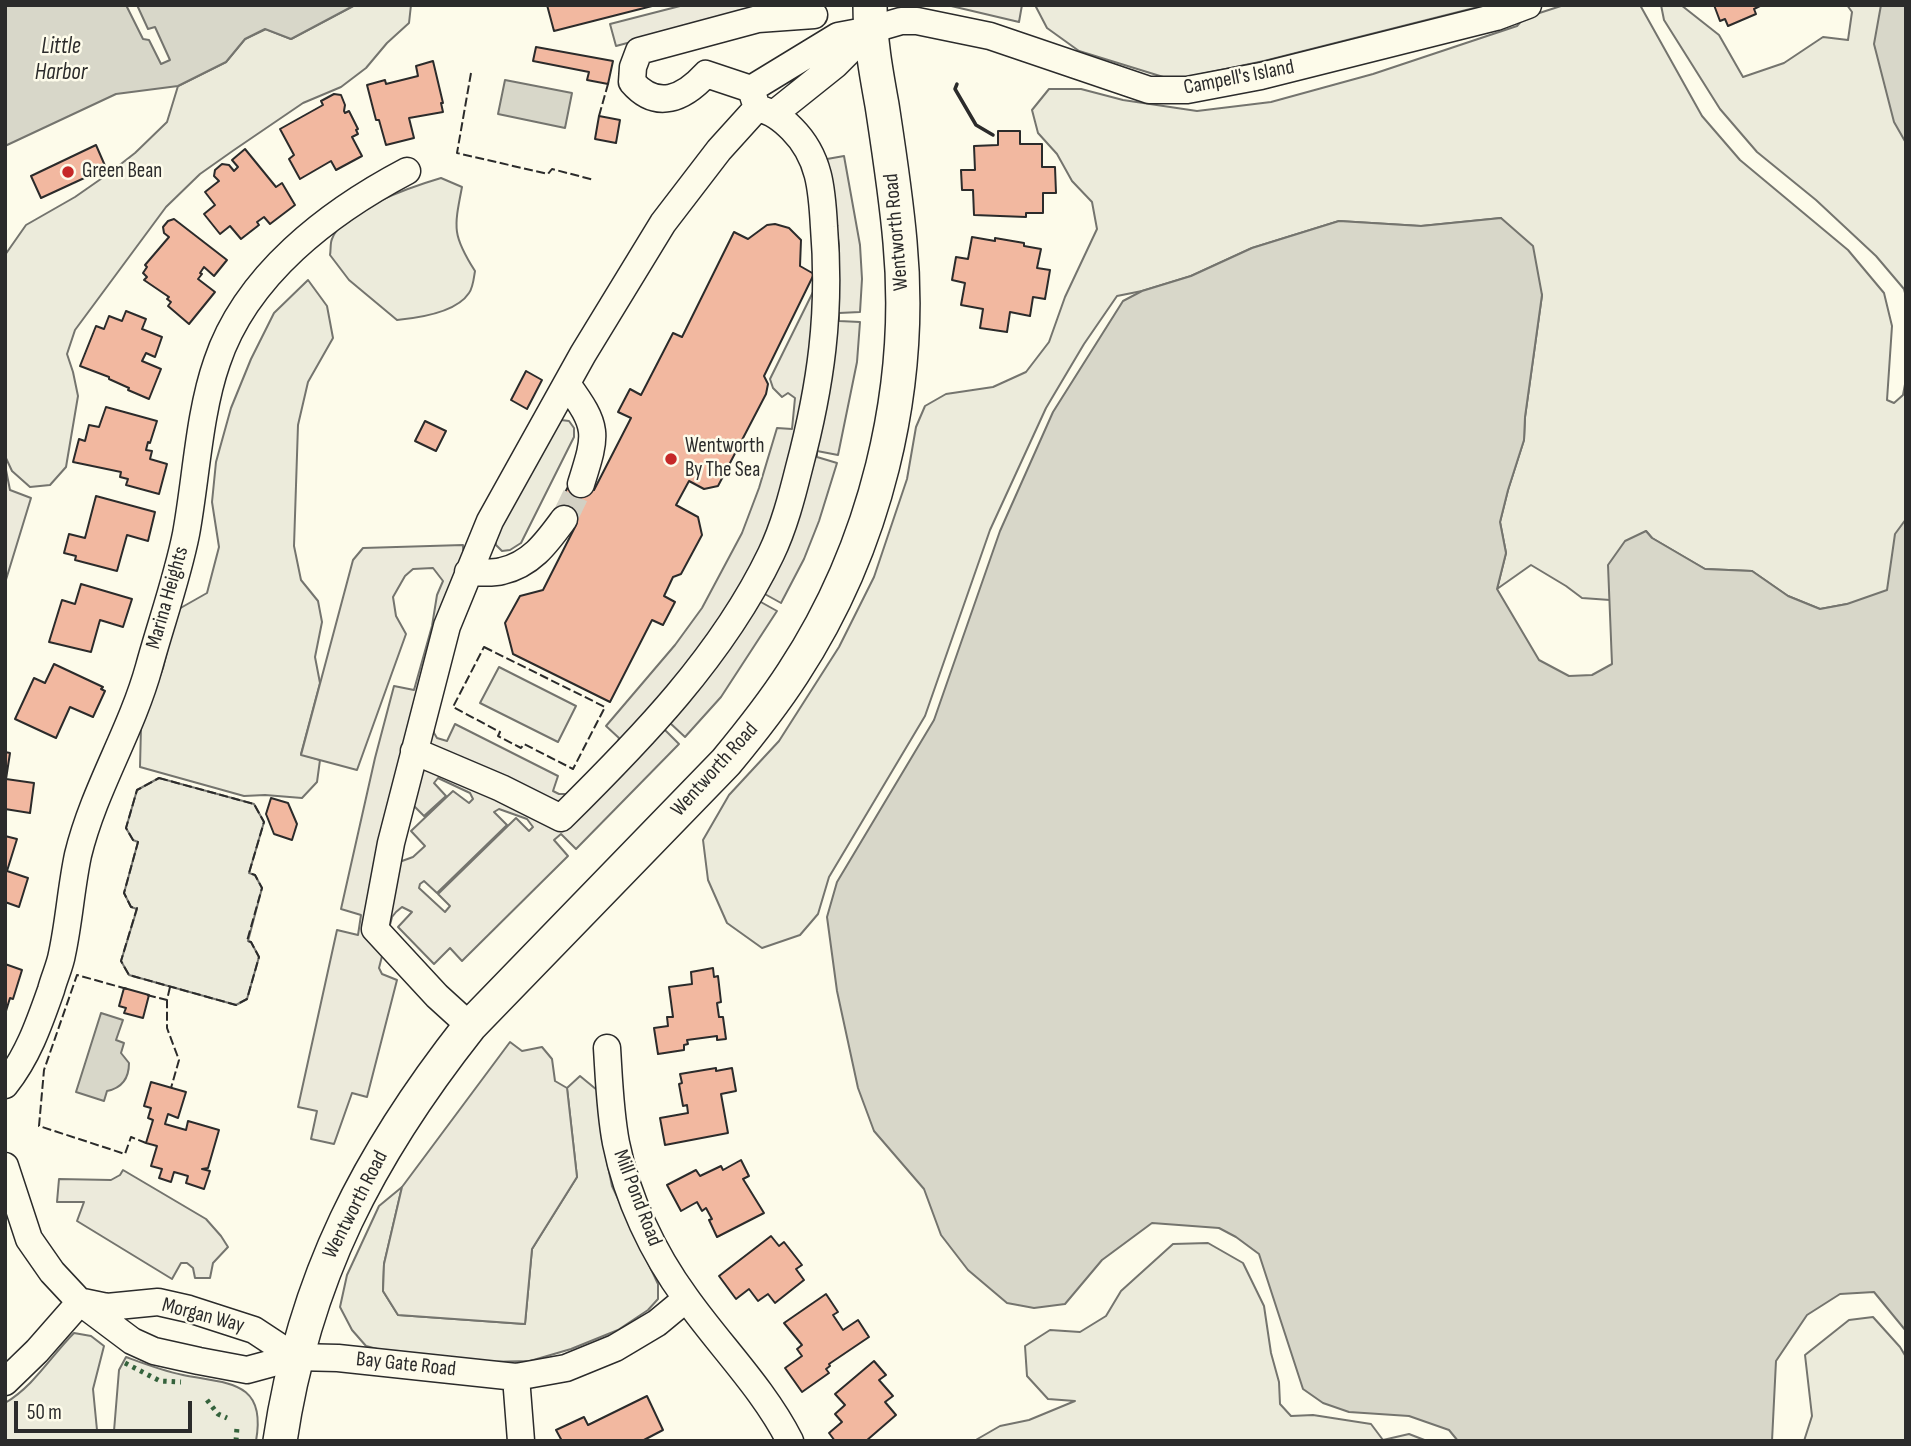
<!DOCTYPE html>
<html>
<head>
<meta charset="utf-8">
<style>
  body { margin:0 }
  #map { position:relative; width:1911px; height:1446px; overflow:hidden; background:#fdfbea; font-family:"Sofia Sans Condensed",sans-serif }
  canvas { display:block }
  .frame { position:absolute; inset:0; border:7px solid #2b2b2b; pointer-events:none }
  .scale { position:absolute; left:14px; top:1401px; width:178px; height:32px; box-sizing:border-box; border:4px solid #2b2b2b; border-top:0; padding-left:9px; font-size:21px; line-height:24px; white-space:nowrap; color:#2b2b2b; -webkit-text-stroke:5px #fdfbea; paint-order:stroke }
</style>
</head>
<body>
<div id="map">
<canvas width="1911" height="1446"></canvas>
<div class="frame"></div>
<div class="scale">50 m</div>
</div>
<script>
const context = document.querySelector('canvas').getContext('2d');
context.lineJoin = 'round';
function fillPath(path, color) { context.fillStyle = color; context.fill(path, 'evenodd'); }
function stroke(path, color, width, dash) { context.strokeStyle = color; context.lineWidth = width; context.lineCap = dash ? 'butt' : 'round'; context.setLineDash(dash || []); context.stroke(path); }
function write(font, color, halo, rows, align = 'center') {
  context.font = font + ' "Sofia Sans Condensed",sans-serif'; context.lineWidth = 5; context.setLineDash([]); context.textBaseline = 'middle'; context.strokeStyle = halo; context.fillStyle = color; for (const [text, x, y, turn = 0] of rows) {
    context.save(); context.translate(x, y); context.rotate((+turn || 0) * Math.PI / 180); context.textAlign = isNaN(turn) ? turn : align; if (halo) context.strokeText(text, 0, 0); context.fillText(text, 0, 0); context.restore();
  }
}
const green = new Path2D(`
  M 355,5 L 411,5 L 409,23 L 387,43 L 366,68 L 341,87 L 303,103 L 234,150 L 200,174 L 166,207 L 75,330 L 67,354 L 73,372 L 78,396 L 66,467 L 50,485 L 30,487 L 12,471 L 5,456 L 5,255 L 26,225 L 75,197 L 108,174 L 135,153 L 167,122 L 178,86 L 226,62 L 245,39 L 266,29 L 291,39 Z
  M 1035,5 L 1486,5 L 1264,61 L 1173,80 L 1079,51 L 1047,28 Z
  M 1564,5 L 1640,5 L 1702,116 L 1740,160 L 1848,250 L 1884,293 L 1892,326 L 1887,400 L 1894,403 L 1903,395 L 1906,379 L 1906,604 L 1847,604 L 1820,609 L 1788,596 L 1752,571 L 1705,569 L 1652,538 L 1646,531 L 1609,565 L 1610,600 L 1582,598 L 1566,586 L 1531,565 L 1497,589 L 1506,553 L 1500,522 L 1508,490 L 1524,440 L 1525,417 L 1542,295 L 1501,218 L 1421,226 L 1339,221 L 1252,248 L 1191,276 L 1142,291 L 1117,296 L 1084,344 L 1046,408 L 990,530 L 925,716 L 829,877 L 818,914 L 800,935 L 762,948 L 727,923 L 708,880 L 703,840 L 729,795 L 779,741 L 839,647 L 874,577 L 907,479 L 916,427 L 925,406 L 946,394 L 993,387 L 1026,372 L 1049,342 L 1065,297 L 1097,229 L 1092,202 L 1072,181 L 1057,154 L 1038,133 L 1032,110 L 1049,89 L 1081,89 L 1123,100 L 1197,111 L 1271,102 L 1373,74 L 1517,26 L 1524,18 Z
  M 1661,5 L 1681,5 L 1719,35 L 1743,77 L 1784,63 L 1823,37 L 1848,40 L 1852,12 L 1847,5 L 1906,5 L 1906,297 L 1904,289 L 1876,256 L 1816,200 L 1757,152 L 1720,109 L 1664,20 Z
  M 441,178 L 462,187 C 454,228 452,235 475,271 C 474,277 473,288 469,293 C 456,313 418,318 397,320 L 349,280 L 330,255 C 331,250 330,243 332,239 C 342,210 414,186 441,178 Z
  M 308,280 L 327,306 L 333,338 L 308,382 L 298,425 L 294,546 L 301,580 L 318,601 L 322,622 L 315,657 L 320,683 L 301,754 L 320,760 L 317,782 L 302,798 L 265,795 L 244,796 L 140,767 L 141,727 L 163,668 L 177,610 L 207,593 L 219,547 L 212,502 L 216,462 L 231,408 L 251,359 L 274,313 Z
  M 561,420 L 569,421 L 574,428 L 574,437 L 521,543 L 510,550 L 502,551 L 496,545 L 495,538 L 557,422 Z
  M 499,667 L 576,706 L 558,742 L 480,703 Z
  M 159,778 L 254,804 L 264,822 L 249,873 L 255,875 L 262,888 L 248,941 L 251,942 L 259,957 L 247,999 L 236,1005 L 129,975 L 121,961 L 137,909 L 131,907 L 124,893 L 138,842 L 133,840 L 126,828 L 137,790 Z
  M 580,1076 L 597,1090 L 605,1152 L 612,1186 L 658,1284 L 658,1299 L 648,1310 L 618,1330 L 571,1349 L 530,1361 L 485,1362 L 396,1354 L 366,1346 L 352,1330 L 340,1307 L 347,1275 L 379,1206 L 402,1187 L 384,1264 L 383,1291 L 398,1315 L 525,1324 L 532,1249 L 577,1177 L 567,1088 Z
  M 1208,1243 L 1243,1263 L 1264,1306 L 1271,1353 L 1279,1382 L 1280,1404 L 1291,1416 L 1313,1415 L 1371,1424 L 1383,1440 L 1409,1434 L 1427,1441 L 974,1441 L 1000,1426 L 1029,1420 L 1075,1401 L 1048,1399 L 1027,1376 L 1025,1346 L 1050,1330 L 1080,1332 L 1106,1316 L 1121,1291 L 1173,1244 Z
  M 1873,1317 L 1900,1347 L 1906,1357 L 1906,1441 L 1804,1441 L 1812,1416 L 1805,1355 L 1849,1320 Z
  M 74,1333 L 91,1336 L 104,1346 L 93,1389 L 97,1430 L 114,1431 L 119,1370 L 126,1357 C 145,1364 163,1371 183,1375 C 227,1384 267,1380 256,1441 L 5,1441 L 5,1403 C 34,1386 51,1356 74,1333 Z`);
const parking = new Path2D(`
  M 684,5 L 799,5 L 756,9 L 616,46 L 610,24 Z
  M 947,5 L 1022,5 L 1019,22 Z
  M 844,156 L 860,245 L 862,279 L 860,312 L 839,313 L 839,321 L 860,322 L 857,362 L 838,455 L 817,451 L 817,457 L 837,463 L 819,521 L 804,559 L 781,603 L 763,593 L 759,601 L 777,611 L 721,697 L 685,737 L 670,723 L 664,729 L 679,744 L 576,849 L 561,834 L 554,840 L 568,856 L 462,961 L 450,948 L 434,964 L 398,927 L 412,912 L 402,907 L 396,912 L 392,917 L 379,968 L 382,974 L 397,980 L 367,1097 L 352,1093 L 334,1144 L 311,1139 L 317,1111 L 298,1107 L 337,930 L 358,935 L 361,915 L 341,909 L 375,758 L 394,686 L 414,690 L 432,626 L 437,595 L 443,581 L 433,568 L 413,569 L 405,576 L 393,597 L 396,616 L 406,634 L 357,770 L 301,755 L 353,560 L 363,548 L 463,545 L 465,611 L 456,629 L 434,725 L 434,733 L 437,738 L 447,741 L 455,724 L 558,776 L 553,791 L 559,794 L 567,794 L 618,742 L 619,738 L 606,726 L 675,645 L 702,608 L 742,533 L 759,488 L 777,428 L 792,429 L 795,398 L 788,393 L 782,397 L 773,388 L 770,379 L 813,292 L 837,306 L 839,246 L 827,159 ZM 438,778 L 470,793 L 473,799 L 469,803 L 453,791 L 411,831 L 425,846 L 413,857 L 402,861 L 400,859 L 413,805 L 424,816 L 446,796 L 434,783 ZM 499,809 L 527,819 L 533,827 L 529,831 L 516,818 L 438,894 L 450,906 L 445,912 L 419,888 L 420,884 L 424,881 L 437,893 L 507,825 L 494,812 Z
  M 5,465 L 10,490 L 31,498 L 5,583 Z
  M 510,1042 L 522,1051 L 542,1047 L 552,1059 L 555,1081 L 567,1088 L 577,1177 L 532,1249 L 525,1324 L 398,1315 L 383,1291 L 384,1264 L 402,1187 Z
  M 123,1170 L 206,1219 L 221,1236 L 228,1247 L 213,1263 L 210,1278 L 195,1278 L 193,1268 L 187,1263 L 181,1263 L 172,1279 L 77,1221 L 84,1202 L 57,1202 L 59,1179 L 111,1180 L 120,1175 Z`);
const water = new Path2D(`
  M 5,5 L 355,5 L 291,39 L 265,29 L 245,39 L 226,62 L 178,86 L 116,94 L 5,146 Z
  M 1881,5 L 1906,5 L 1906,143 L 1894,122 L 1874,44 Z
  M 505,80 L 572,93 L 565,128 L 498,114 Z
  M 1501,218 L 1533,246 L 1542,295 L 1525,417 L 1524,440 L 1508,490 L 1500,522 L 1506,553 L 1497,589 L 1539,660 L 1569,676 L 1592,675 L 1612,664 L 1608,565 L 1625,541 L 1646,531 L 1652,538 L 1705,569 L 1752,571 L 1788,596 L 1820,609 L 1847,604 L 1887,590 L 1895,534 L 1906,519 L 1906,1331 L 1874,1292 L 1840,1294 L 1807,1315 L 1776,1361 L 1772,1441 L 1458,1441 L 1449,1430 L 1409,1416 L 1349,1412 L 1323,1403 L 1303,1389 L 1259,1254 L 1236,1237 L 1219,1228 L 1152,1223 L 1102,1260 L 1065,1304 L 1034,1308 L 1007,1303 L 968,1270 L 941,1235 L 924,1189 L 874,1131 L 858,1088 L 837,991 L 827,917 L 837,882 L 934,720 L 1000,531 L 1053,412 L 1123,301 L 1142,291 L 1191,276 L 1252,248 L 1339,221 L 1421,226 Z
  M 101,1013 L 123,1020 L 116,1040 L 124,1043 L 121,1053 L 129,1063 C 129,1078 122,1088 107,1091 L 104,1101 L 76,1092 Z`);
const pier = new Path2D(`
  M 126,5 L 137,5 L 148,29 L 155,27 L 170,60 L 161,64 L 149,40 L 143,39 Z`);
const building = new Path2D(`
  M 547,5 L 656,5 L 554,31 Z
  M 1714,5 L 1762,5 L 1754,9 L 1756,14 L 1728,26 L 1725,19 L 1720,21 Z
  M 536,47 L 613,61 L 608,84 L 587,80 L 589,72 L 533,61 Z
  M 433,61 L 443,103 L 441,103 L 443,112 L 409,118 L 414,138 L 386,145 L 379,120 L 376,120 L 367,85 L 385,80 L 386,84 L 418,76 L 416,66 Z
  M 334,94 L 341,95 L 345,105 L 344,111 L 345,113 L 349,111 L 358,129 L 356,130 L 358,134 L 352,137 L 362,156 L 336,170 L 331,161 L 300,179 L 289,159 L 294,155 L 280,129 L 323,105 L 321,101 Z
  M 599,116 L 620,120 L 616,143 L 595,139 Z
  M 998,131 L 1020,131 L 1020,144 L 1042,144 L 1042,167 L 1055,167 L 1056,193 L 1043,193 L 1043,213 L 1026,213 L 1026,217 L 974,215 L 973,190 L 962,190 L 961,170 L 975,170 L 974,146 L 998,145 Z
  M 96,145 L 106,168 L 41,198 L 31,176 Z
  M 245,149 L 276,187 L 282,183 L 295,205 L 270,224 L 264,217 L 257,222 L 259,225 L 241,239 L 230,226 L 220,234 L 204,214 L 215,205 L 205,192 L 219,181 L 214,176 L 215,170 L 222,164 L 229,165 L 234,171 L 238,167 L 232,160 Z
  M 174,219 L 227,260 L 214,276 L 204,267 L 200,273 L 202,274 L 198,279 L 215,292 L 189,324 L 168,306 L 171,302 L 167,299 L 169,297 L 144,280 L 147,277 L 143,273 L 147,267 L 145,265 L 169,237 L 164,233 L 163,227 L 168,221 Z
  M 775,224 L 789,228 L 801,240 L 800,266 L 814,274 L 764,376 L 768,384 L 766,394 L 718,486 L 704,489 L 689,481 L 676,505 L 698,517 L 702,535 L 681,574 L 673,577 L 664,596 L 675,602 L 663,625 L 652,620 L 610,702 L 513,654 L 505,623 L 520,596 L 543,590 L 576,525 L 554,514 L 572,479 L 594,490 L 631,418 L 618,412 L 630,389 L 641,395 L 673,333 L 682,337 L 734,232 L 748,239 L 767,225 Z
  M 972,237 L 995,241 L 995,238 L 1024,243 L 1024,246 L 1041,249 L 1037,268 L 1050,270 L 1045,299 L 1033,297 L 1030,316 L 1010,312 L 1007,332 L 980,328 L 983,309 L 961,305 L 965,283 L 952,280 L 956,257 L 968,259 Z
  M 126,311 L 146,319 L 142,329 L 162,337 L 155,357 L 146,353 L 142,361 L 161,369 L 149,399 L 128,390 L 129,388 L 109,379 L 109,377 L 80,366 L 96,326 L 104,329 L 109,316 L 122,321 Z
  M 526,371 L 542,380 L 527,409 L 511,400 Z
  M 106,407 L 157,421 L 150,443 L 148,442 L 146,450 L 152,451 L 150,459 L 167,464 L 159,494 L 126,485 L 128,479 L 120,477 L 121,472 L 73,462 L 79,439 L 85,441 L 89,425 L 99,427 Z
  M 425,421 L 446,431 L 436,451 L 415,441 Z
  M 96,496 L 155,512 L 148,541 L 127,535 L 117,571 L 75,560 L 76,556 L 64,553 L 69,534 L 85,538 Z
  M 81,584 L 132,599 L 123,627 L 100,620 L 91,652 L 49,642 L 62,600 L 75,604 Z
  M 54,664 L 103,687 L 101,689 L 105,691 L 93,717 L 70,707 L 56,738 L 15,719 L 34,678 L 45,683 Z
  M 5,752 L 10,753 L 6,779 L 34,783 L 30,813 L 5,809 Z
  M 271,798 L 288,803 L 297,824 L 292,840 L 274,834 L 266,814 Z
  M 5,836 L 17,839 L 7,871 L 28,878 L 19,907 L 5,902 Z
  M 5,964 L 22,970 L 13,999 L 10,998 L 6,1011 Z
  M 713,968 L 714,977 L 718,976 L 721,1002 L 717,1003 L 719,1017 L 723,1017 L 726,1039 L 717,1040 L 717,1036 L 687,1040 L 688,1044 L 684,1045 L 684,1050 L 658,1054 L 654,1028 L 668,1026 L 667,1017 L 673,1017 L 669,987 L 692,984 L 691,972 Z
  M 124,988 L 149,995 L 143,1018 L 124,1013 L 126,1008 L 119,1006 Z
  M 716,1068 L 716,1071 L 732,1068 L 736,1091 L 721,1094 L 728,1133 L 665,1145 L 660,1118 L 688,1113 L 687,1105 L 683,1106 L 679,1084 L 682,1083 L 680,1074 Z
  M 151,1082 L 186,1092 L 178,1118 L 168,1114 L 165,1124 L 186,1130 L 188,1121 L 219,1130 L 208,1168 L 202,1169 L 210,1171 L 204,1189 L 186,1183 L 188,1176 L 174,1172 L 171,1182 L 159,1178 L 162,1169 L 151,1166 L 157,1146 L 146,1143 L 153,1120 L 148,1118 L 151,1108 L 144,1106 Z
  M 741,1160 L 749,1176 L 743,1179 L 764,1213 L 717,1237 L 709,1220 L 712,1219 L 706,1208 L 702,1211 L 697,1202 L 681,1211 L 667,1185 L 696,1170 L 700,1176 L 721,1166 L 723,1170 Z
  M 771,1236 L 779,1246 L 784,1242 L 802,1265 L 796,1269 L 804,1280 L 775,1303 L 768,1294 L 758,1301 L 749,1289 L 736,1299 L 719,1276 Z
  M 826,1294 L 838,1312 L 833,1315 L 843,1330 L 858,1320 L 869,1337 L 829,1364 L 830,1366 L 826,1369 L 829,1373 L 802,1392 L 785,1368 L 802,1356 L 797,1349 L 802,1345 L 784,1323 Z
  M 874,1361 L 886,1375 L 879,1380 L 893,1396 L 885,1402 L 896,1415 L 866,1441 L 835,1441 L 829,1433 L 842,1422 L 835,1414 L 845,1405 L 835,1394 Z
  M 647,1396 L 663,1430 L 642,1441 L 562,1441 L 556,1430 L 584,1417 L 588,1425 Z`);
const minorTunnel = new Path2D(`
  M 564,519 L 581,484`);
const minor = new Path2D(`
  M 751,89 L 838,36 L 870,30 L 901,21 L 917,21 L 990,36 L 1149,90 L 1187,90 L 1261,76 L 1496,17 L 1528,5
  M 751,89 L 706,74 C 684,98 657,111 632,82 L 633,67 L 639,51 L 758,19 L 814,15
  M 775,113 L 835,65 L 870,30
  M 567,384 C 599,428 597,433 581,484
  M 468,572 C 479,572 491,574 502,571 C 532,564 547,542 564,519
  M 414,751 L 501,788 L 561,818 C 641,739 722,656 771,554 C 784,527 792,496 799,468 C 821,385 831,313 824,227 C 822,190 820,157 792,129 C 781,118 773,112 757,108
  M 470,1026 L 437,996 L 375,929 L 391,843 L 447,626 L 490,521 L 583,354 L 663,223 L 719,150 L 757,108 L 751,89
  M 607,1048 C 609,1079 610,1112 616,1143 C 627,1198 653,1253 686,1298 C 720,1346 763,1388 790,1441
  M 5,1085 C 28,1056 39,1024 51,990 C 54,978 60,966 62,954 C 69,922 71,888 78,855 C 94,789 131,732 149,667 C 161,623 177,579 186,534 C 196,480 199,413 217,362 C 246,275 329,212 407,171
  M 5,1166 L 29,1239 L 52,1272 L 80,1302 L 132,1341 L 154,1351 L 199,1361 L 247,1370 L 295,1357 L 338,1358 L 516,1377 L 566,1368 L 615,1348 L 657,1323 L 686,1299
  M 83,1302 L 107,1307 L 158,1302 L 189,1309 L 254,1330 L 295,1357
  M 516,1377 L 521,1441
  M 5,1382 L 37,1351 L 80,1302`);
const major = new Path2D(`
  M 280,1441 C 304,1278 369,1154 470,1026 L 726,762 C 750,733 773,704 793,673 C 875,548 914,391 900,242 C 896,196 889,151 882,105 C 876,72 870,39 870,5`);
const hedge = new Path2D(`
  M 125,1363 L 160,1381 L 181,1382
  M 207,1400 L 218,1414 L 227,1418
  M 236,1441 L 237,1427`);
const fence = new Path2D(`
  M 471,73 L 457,153 L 548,174 L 552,169 L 594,180
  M 599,116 L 608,84
  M 484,647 L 605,707 L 573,769 L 524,744 L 521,748 L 498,736 L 500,732 L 453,707 Z
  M 159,778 L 254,804 L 264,822 L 249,873 L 255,875 L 262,888 L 247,941 L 251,942 L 259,957 L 247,999 L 236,1005 L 129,975 L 121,961 L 137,908 L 131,907 L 124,893 L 138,842 L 133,840 L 126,828 L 137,790 Z
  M 170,987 L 167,1000 L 167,1028 L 179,1060 L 171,1088
  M 127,989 L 77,975 L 44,1070 L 39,1126 L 125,1154 L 131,1137 L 146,1143
  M 147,995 L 167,1000`);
const wall = new Path2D(`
  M 957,84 L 955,89 L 976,125 L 993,135`);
const markers = [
  [68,172,7,"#c62828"],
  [671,459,7,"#c62828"]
];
const streetNames = [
  ["Campell's Island",1239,78,-11],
  ["Wentworth Road",897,232,-95],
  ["Marina Heights",168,598,-74],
  ["Wentworth Road",715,770,-48],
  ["Mill Pond Road",637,1198,69],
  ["Wentworth Road",356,1205,-63],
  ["Morgan Way",203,1316,15],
  ["Bay Gate Road",406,1365,6]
];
const poiNames = [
  ["Green Bean",82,172],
  ["Wentworth",685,447],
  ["By The Sea",685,471]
];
const waterNames = [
  ["Little",61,47],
  ["Harbor",61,73]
];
fillPath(green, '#ecebdb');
stroke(green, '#74746e', 2);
fillPath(parking, '#eceadb');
stroke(parking, '#74746e', 2);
fillPath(water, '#d8d7c9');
stroke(water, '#74746e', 2);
fillPath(pier, '#fdfbea');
stroke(pier, '#74746e', 2);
fillPath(building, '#f2b8a0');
stroke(building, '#2b2b2b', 2);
stroke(minorTunnel, '#d3d1c4', 26, [26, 13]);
stroke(minor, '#2b2b2b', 29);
stroke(major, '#2b2b2b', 36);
stroke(minor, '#fdfbea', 26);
stroke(major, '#fdfbea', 33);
stroke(hedge, '#34623c', 5, [3.5, 5]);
stroke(fence, '#2b2b2b', 2, [9, 3.5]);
stroke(wall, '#2b2b2b', 3.5);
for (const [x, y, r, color] of markers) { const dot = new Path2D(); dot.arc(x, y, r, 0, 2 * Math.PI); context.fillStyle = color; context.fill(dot); stroke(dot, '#fdfbea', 2.5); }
write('21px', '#2b2b2b', '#fdfbea', streetNames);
write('21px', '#2b2b2b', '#fdfbea', poiNames, 'left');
write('italic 23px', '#2b2b2b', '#fdfbea', waterNames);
</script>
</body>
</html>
